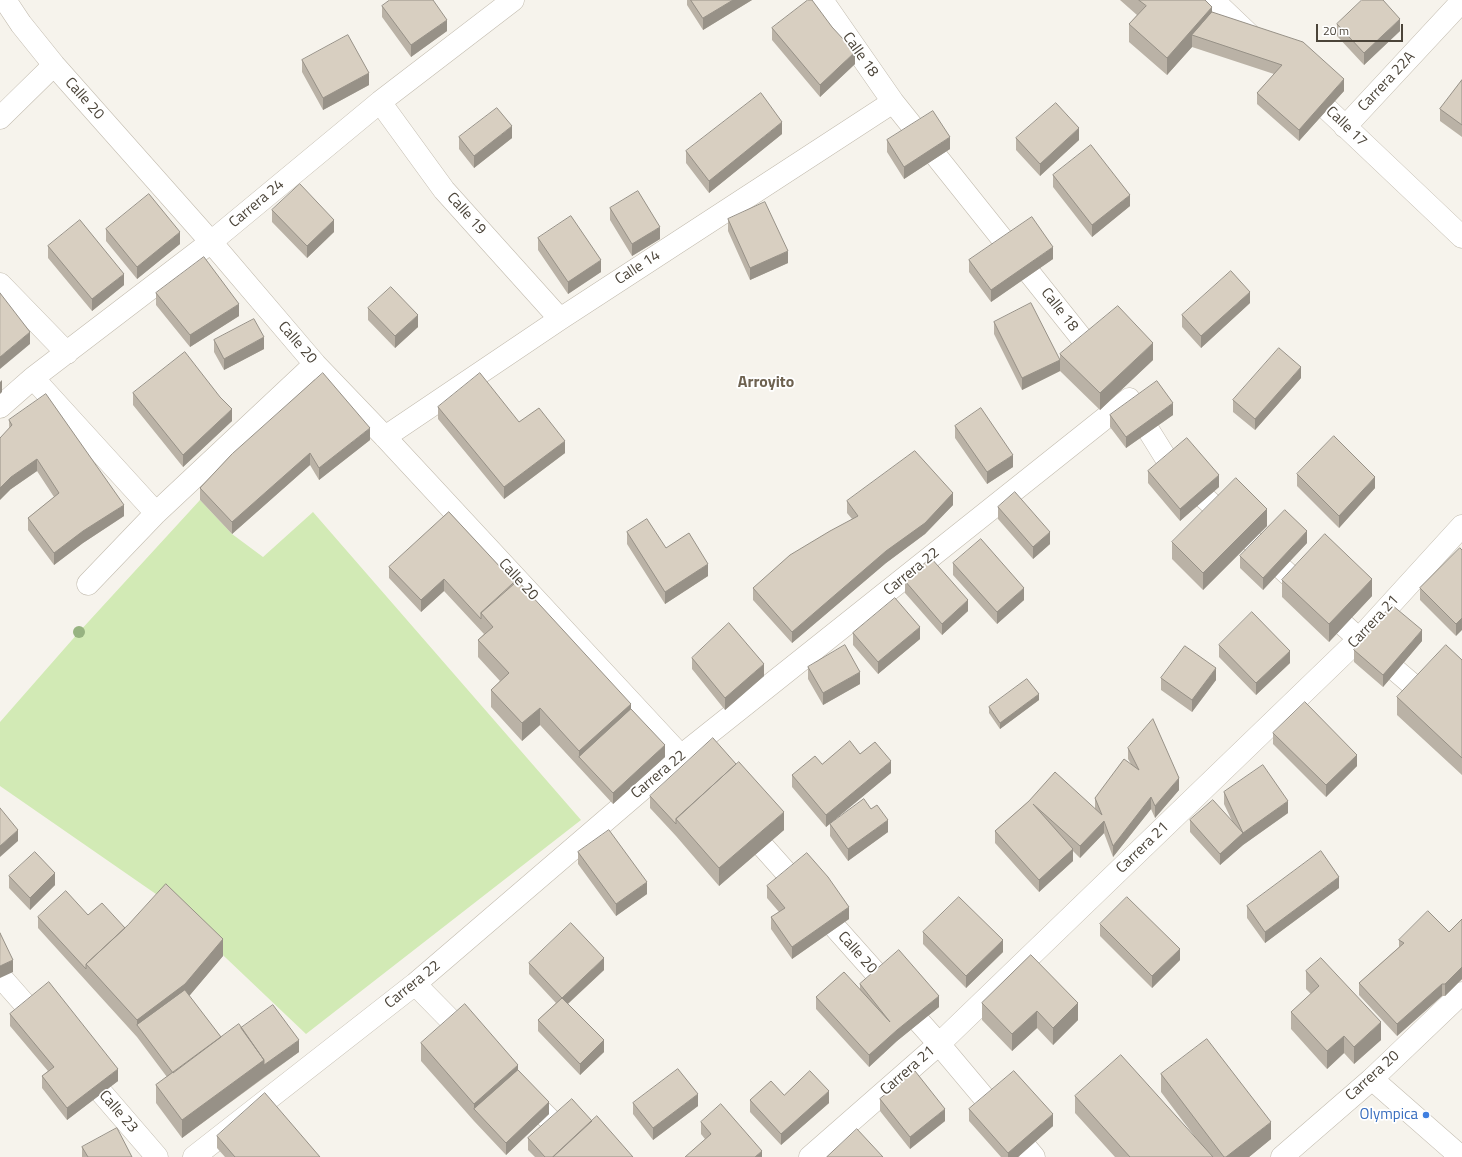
<!DOCTYPE html>
<html>
<head>
<meta charset="utf-8">
<style>
  body { margin:0 }
  #map { position:relative; width:1462px; height:1157px; overflow:hidden; background:#f6f3ec; font-family:"Titillium Web",sans-serif }
  canvas { display:block }
  .scale { position:absolute; left:1316px; top:24px; width:87px; height:18px; box-sizing:border-box; border:2px solid #4b4439; border-top:0; padding-left:5px; font-size:12px; line-height:14px; white-space:nowrap; color:#4b4439; -webkit-text-stroke:3px #fff; paint-order:stroke }
</style>
</head>
<body>
<div id="map">
<canvas width="1462" height="1157"></canvas>
<div class="scale">20 m</div>
</div>
<script>
const context = document.querySelector('canvas').getContext('2d');
context.lineJoin = 'round';
function fillPath(path, color) { context.fillStyle = color; context.fill(path, 'evenodd'); }
function stroke(path, color, width, dash) { context.strokeStyle = color; context.lineWidth = width; context.lineCap = dash ? 'butt' : 'round'; context.setLineDash(dash || []); context.stroke(path); }
function write(font, color, halo, rows, align = 'center') {
  context.font = font + ' "Titillium Web",sans-serif'; context.lineWidth = 3.5; context.setLineDash([]); context.textBaseline = 'middle'; context.strokeStyle = halo; context.fillStyle = color; for (const [text, x, y, turn = 0] of rows) {
    context.save(); context.translate(x, y); context.rotate((+turn || 0) * Math.PI / 180); context.textAlign = isNaN(turn) ? turn : align; if (halo) context.strokeText(text, 0, 0); context.fillText(text, 0, 0); context.restore();
  }
}
const green = new Path2D(`
  M 200,500 L 232,534 L 263,557 L 313,512 L 581,820 L 306,1034 L 166,901 L 0,786 L 0,722 L 79,632 Z`);
const minor = new Path2D(`
  M 5,0 L 21,24 L 54,65 L 211,242 L 315,364 L 385,437 L 707,784
  M 822,0 L 893,102 L 1099,360
  M 1213,0 L 1254,39
  M 1306,89 L 1462,237
  M 380,102 L 444,190 L 560,319
  M 0,118 L 54,65
  M 1345,127 L 1462,1
  M 0,284 L 67,353
  M 33,378 L 156,513
  M 0,407 L 33,378 L 211,242 L 380,102 L 513,0
  M 1134,407 L 1172,468 L 1359,639 L 1462,727
  M 385,437 L 560,319 L 893,102
  M 88,584 L 156,513 L 315,364
  M 743,824 L 939,1044 L 1034,1157
  M 0,976 L 44,1026
  M 415,984 L 470,1040
  M 82,1070 L 157,1157
  M 1372,1079 L 1461,1157
  M 526,1096 L 587,1157
  M 194,1157 L 415,984 L 682,755 L 1129,399
  M 810,1157 L 939,1044 L 1359,639 L 1462,526`);
const tertiary = new Path2D(`
  M 1282,1157 L 1372,1079 L 1462,993`);
const trees = [
  [79,632]
];
const wall = new Path2D(`
  M 687,0 L 752,0 L 703,30 L 687,5 Z
  M 1120,0 L 1205,0 L 1212,12 L 1344,91 L 1299,141 L 1257,104 L 1257,93 L 1274,74 L 1192,47 L 1167,75 L 1129,42 L 1129,24 L 1137,15 Z
  M 382,6 L 447,31 L 411,57 L 382,17 Z
  M 1337,24 L 1400,31 L 1364,65 L 1337,36 Z
  M 772,28 L 855,64 L 820,97 L 772,40 Z
  M 302,60 L 369,85 L 323,110 L 302,72 Z
  M 1462,80 L 1462,137 L 1440,121 L 1440,109 Z
  M 782,134 L 709,193 L 686,163 L 686,151 Z
  M 459,137 L 512,138 L 474,168 L 459,149 Z
  M 1016,138 L 1079,140 L 1040,176 L 1016,150 Z
  M 887,140 L 950,149 L 904,179 L 887,152 Z
  M 1053,175 L 1130,206 L 1092,237 L 1053,187 Z
  M 610,208 L 660,239 L 632,256 L 610,220 Z
  M 272,210 L 334,232 L 307,258 L 272,222 Z
  M 728,219 L 788,263 L 750,280 L 728,231 Z
  M 106,229 L 180,244 L 137,279 L 106,241 Z
  M 538,238 L 601,272 L 568,294 L 538,250 Z
  M 48,246 L 124,285 L 92,311 L 48,258 Z
  M 1053,259 L 991,302 L 969,272 L 969,260 Z
  M 156,293 L 239,316 L 190,347 L 156,305 Z
  M 1250,303 L 1201,348 L 1182,327 L 1182,315 Z
  M 368,308 L 418,327 L 395,348 L 368,320 Z
  M 994,322 L 1060,360 L 1060,354 L 1153,360 L 1100,410 L 1060,371 L 1022,390 L 994,334 Z
  M 214,340 L 264,349 L 224,370 L 214,352 Z
  M 1301,378 L 1255,430 L 1233,412 L 1233,400 Z
  M 133,393 L 232,421 L 183,467 L 133,405 Z
  M 438,407 L 519,422 L 565,453 L 504,499 L 438,419 Z
  M 1110,415 L 1173,415 L 1126,448 L 1110,427 Z
  M 9,420 L 124,516 L 83,543 L 54,565 L 28,530 L 28,518 L 54,497 L 37,471 L 11,489 Z
  M 955,426 L 1013,467 L 987,484 L 955,438 Z
  M 370,440 L 319,480 L 310,465 L 232,534 L 200,500 L 200,488 L 232,454 Z
  M 1148,471 L 1219,487 L 1180,521 L 1148,483 Z
  M 1297,474 L 1375,488 L 1339,528 L 1297,486 Z
  M 847,501 L 953,505 L 925,534 L 886,563 L 792,643 L 753,600 L 753,588 L 852,519 L 847,513 Z
  M 998,507 L 1050,544 L 1033,559 L 998,519 Z
  M 449,512 L 631,709 L 665,757 L 613,804 L 540,725 L 522,741 L 491,707 L 491,690 L 500,681 L 478,657 L 478,640 L 484,634 L 444,591 L 421,612 L 389,578 L 389,567 Z
  M 1267,526 L 1203,590 L 1172,559 L 1172,542 Z
  M 627,532 L 666,548 L 708,576 L 665,604 L 627,544 Z
  M 1307,543 L 1263,590 L 1240,568 L 1240,556 Z
  M 1460,548 L 1456,636 L 1420,600 L 1420,588 Z
  M 953,563 L 1024,600 L 997,624 L 953,575 Z
  M 1282,580 L 1372,596 L 1329,642 L 1282,597 Z
  M 905,581 L 968,611 L 942,635 L 905,593 Z
  M 853,633 L 920,639 L 878,674 L 853,645 Z
  M 1422,641 L 1383,687 L 1354,662 L 1354,650 Z
  M 1219,645 L 1290,663 L 1256,695 L 1219,657 Z
  M 692,658 L 764,676 L 725,710 L 692,669 Z
  M 1462,660 L 1462,775 L 1397,715 L 1397,697 Z
  M 808,667 L 860,684 L 823,705 L 808,679 Z
  M 1161,678 L 1216,680 L 1192,712 L 1161,690 Z
  M 1039,700 L 1000,729 L 989,713 L 989,707 Z
  M 1273,733 L 1357,766 L 1326,797 L 1273,744 Z
  M 1128,748 L 1179,790 L 1155,818 L 1151,809 L 1113,857 L 1104,833 L 1080,858 L 1073,851 L 1073,861 L 1039,892 L 995,843 L 995,831 L 1029,801 L 1095,809 L 1095,798 L 1131,764 L 1128,759 Z
  M 860,754 L 891,773 L 826,827 L 792,787 L 792,775 L 822,764 Z
  M 1224,792 L 1288,813 L 1243,845 L 1220,865 L 1190,832 L 1190,820 L 1232,821 L 1224,804 Z
  M 650,796 L 784,830 L 719,886 L 676,836 L 650,808 Z
  M 830,824 L 888,832 L 848,861 L 830,836 Z
  M 578,852 L 647,894 L 616,916 L 578,864 Z
  M 9,876 L 55,885 L 30,910 L 9,888 Z
  M 767,886 L 849,919 L 792,959 L 771,929 L 771,917 L 779,912 L 767,898 Z
  M 1339,888 L 1265,943 L 1247,918 L 1247,906 Z
  M 88,915 L 125,928 L 223,956 L 189,996 L 221,1037 L 241,1028 L 299,1052 L 182,1138 L 156,1103 L 156,1085 L 167,1077 L 137,1037 L 38,928 L 38,917 Z
  M 1462,919 L 1462,979 L 1445,996 L 1442,996 L 1397,1036 L 1359,995 L 1359,983 L 1399,947 L 1399,940 L 1449,932 Z
  M 1100,924 L 1180,960 L 1152,988 L 1100,936 Z
  M 923,932 L 1003,952 L 966,988 L 923,944 Z
  M 1031,955 L 1078,1020 L 1053,1045 L 1037,1028 L 1012,1051 L 982,1020 L 982,1003 Z
  M 529,963 L 604,970 L 568,1004 L 604,1052 L 580,1075 L 538,1031 L 538,1020 L 556,1003 L 529,974 Z
  M 1306,971 L 1381,1040 L 1354,1064 L 1344,1053 L 1327,1069 L 1291,1029 L 1291,1012 L 1311,994 L 1306,989 Z
  M 860,984 L 939,1007 L 897,1041 L 869,1067 L 816,1009 L 816,997 L 860,989 Z
  M 10,1014 L 118,1081 L 67,1120 L 42,1088 L 42,1076 L 48,1071 L 10,1026 Z
  M 421,1043 L 549,1114 L 506,1155 L 474,1121 L 421,1061 Z
  M 1161,1074 L 1271,1139 L 1249,1157 L 1115,1157 L 1075,1113 L 1075,1096 L 1198,1141 L 1161,1092 Z
  M 784,1095 L 829,1103 L 781,1145 L 750,1112 L 750,1100 Z
  M 880,1099 L 945,1121 L 910,1149 L 880,1111 Z
  M 633,1103 L 698,1106 L 653,1140 L 633,1114 Z
  M 969,1109 L 1053,1126 L 1018,1157 L 1001,1157 L 969,1121 Z
  M 592,1121 L 633,1157 L 535,1157 L 528,1150 L 528,1138 Z
  M 701,1122 L 762,1157 L 705,1139 L 701,1134 Z
  M 217,1136 L 320,1157 L 225,1157 L 217,1148 Z
  M 82,1147 L 132,1157 L 82,1157 Z`);
const shadedWall = new Path2D(`
  M 733,0 L 752,0 L 703,30 L 703,18 Z
  M 1212,7 L 1212,24 L 1192,35 L 1192,47 L 1167,75 L 1167,58 Z
  M 1400,19 L 1400,31 L 1364,65 L 1364,53 Z
  M 447,20 L 447,31 L 411,57 L 411,45 Z
  M 855,52 L 855,64 L 820,97 L 820,85 Z
  M 369,73 L 369,85 L 323,110 L 323,98 Z
  M 1344,79 L 1344,91 L 1299,141 L 1299,130 Z
  M 782,122 L 782,134 L 709,193 L 709,181 Z
  M 512,126 L 512,138 L 474,168 L 474,156 Z
  M 1079,128 L 1079,140 L 1040,176 L 1040,164 Z
  M 950,137 L 950,149 L 904,179 L 904,167 Z
  M 1130,195 L 1130,206 L 1092,237 L 1092,225 Z
  M 334,220 L 334,232 L 307,258 L 307,246 Z
  M 660,227 L 660,239 L 632,256 L 632,244 Z
  M 180,232 L 180,244 L 137,279 L 137,267 Z
  M 1053,247 L 1053,259 L 991,302 L 991,290 Z
  M 788,251 L 788,263 L 750,280 L 750,268 Z
  M 601,260 L 601,272 L 568,294 L 568,282 Z
  M 124,274 L 124,285 L 92,311 L 92,299 Z
  M 1250,292 L 1250,303 L 1201,348 L 1201,336 Z
  M 239,304 L 239,316 L 190,347 L 190,335 Z
  M 418,315 L 418,327 L 395,348 L 395,336 Z
  M 30,332 L 30,344 L 0,369 L 0,357 Z
  M 264,337 L 264,349 L 224,370 L 224,359 Z
  M 1153,343 L 1153,360 L 1100,410 L 1100,393 Z
  M 1060,360 L 1060,371 L 1022,390 L 1022,378 Z
  M 1301,367 L 1301,378 L 1255,430 L 1255,419 Z
  M 2,380 L 2,392 L 0,394 L 0,382 Z
  M 1173,403 L 1173,415 L 1126,448 L 1126,437 Z
  M 232,409 L 232,421 L 183,467 L 183,455 Z
  M 370,428 L 370,440 L 319,480 L 319,468 Z
  M 565,441 L 565,453 L 504,499 L 504,487 Z
  M 310,453 L 310,465 L 232,534 L 232,522 Z
  M 1013,455 L 1013,467 L 987,484 L 987,472 Z
  M 37,459 L 37,471 L 11,489 L 0,500 L 0,488 L 11,477 Z
  M 1219,475 L 1219,487 L 1180,521 L 1180,509 Z
  M 1375,477 L 1375,488 L 1339,528 L 1339,516 Z
  M 953,493 L 953,505 L 925,534 L 886,563 L 792,643 L 792,632 Z
  M 124,505 L 124,516 L 83,543 L 54,565 L 54,553 L 83,531 Z
  M 1267,509 L 1267,526 L 1203,590 L 1203,573 Z
  M 1307,531 L 1307,543 L 1263,590 L 1263,578 Z
  M 1050,532 L 1050,544 L 1033,559 L 1033,547 Z
  M 708,564 L 708,576 L 665,604 L 665,592 Z
  M 444,579 L 444,591 L 421,612 L 421,600 Z
  M 1372,579 L 1372,596 L 1329,642 L 1329,624 Z
  M 1024,588 L 1024,600 L 997,624 L 997,612 Z
  M 968,600 L 968,611 L 942,635 L 942,624 Z
  M 1462,618 L 1462,630 L 1456,636 L 1456,624 Z
  M 920,627 L 920,639 L 878,674 L 878,662 Z
  M 1422,630 L 1422,641 L 1383,687 L 1383,675 Z
  M 1290,651 L 1290,663 L 1256,695 L 1256,683 Z
  M 764,664 L 764,676 L 725,710 L 725,698 Z
  M 1216,668 L 1216,680 L 1192,712 L 1192,700 Z
  M 860,672 L 860,684 L 823,705 L 823,693 Z
  M 1039,694 L 1039,700 L 1000,729 L 1000,723 Z
  M 631,704 L 631,721 L 579,757 L 579,751 Z
  M 540,708 L 540,725 L 522,741 L 522,723 Z
  M 665,745 L 665,757 L 613,804 L 613,793 Z
  M 1357,755 L 1357,766 L 1326,797 L 1326,785 Z
  M 891,761 L 891,773 L 826,827 L 826,815 Z
  M 1179,778 L 1179,790 L 1155,818 L 1155,806 Z
  M 1151,797 L 1151,809 L 1113,857 L 1113,846 Z
  M 1288,801 L 1288,813 L 1243,845 L 1220,865 L 1220,854 L 1243,833 Z
  M 784,812 L 784,830 L 719,886 L 719,868 Z
  M 888,820 L 888,832 L 848,861 L 848,849 Z
  M 1104,821 L 1104,833 L 1080,858 L 1080,846 Z
  M 18,830 L 18,841 L 0,857 L 0,846 Z
  M 1073,849 L 1073,861 L 1039,892 L 1039,880 Z
  M 55,873 L 55,885 L 30,910 L 30,898 Z
  M 1339,877 L 1339,888 L 1265,943 L 1265,932 Z
  M 647,882 L 647,894 L 616,916 L 616,904 Z
  M 849,907 L 849,919 L 792,959 L 792,947 Z
  M 223,939 L 223,956 L 185,1001 L 137,1025 L 137,1020 Z
  M 1003,940 L 1003,952 L 966,988 L 966,976 Z
  M 1180,949 L 1180,960 L 1152,988 L 1152,976 Z
  M 604,958 L 604,970 L 562,1009 L 562,998 Z
  M 13,960 L 13,972 L 0,978 L 0,966 Z
  M 1462,967 L 1462,979 L 1445,996 L 1445,984 Z
  M 1442,984 L 1442,996 L 1397,1036 L 1397,1024 Z
  M 939,996 L 939,1007 L 897,1041 L 869,1067 L 869,1055 L 897,1030 Z
  M 1078,1003 L 1078,1020 L 1053,1045 L 1053,1028 Z
  M 1037,1011 L 1037,1028 L 1012,1051 L 1012,1034 Z
  M 1381,1022 L 1381,1040 L 1354,1064 L 1354,1047 Z
  M 1344,1036 L 1344,1053 L 1327,1069 L 1327,1051 Z
  M 299,1040 L 299,1052 L 264,1077 L 264,1065 Z
  M 604,1040 L 604,1052 L 580,1075 L 580,1064 Z
  M 264,1060 L 264,1077 L 182,1138 L 182,1120 Z
  M 518,1065 L 518,1082 L 474,1109 L 474,1104 Z
  M 118,1069 L 118,1081 L 67,1120 L 67,1108 Z
  M 829,1091 L 829,1103 L 781,1145 L 781,1134 Z
  M 698,1094 L 698,1106 L 653,1140 L 653,1128 Z
  M 549,1102 L 549,1114 L 506,1155 L 506,1143 Z
  M 945,1109 L 945,1121 L 910,1149 L 910,1137 Z
  M 1053,1114 L 1053,1126 L 1018,1157 L 1008,1157 L 1008,1153 Z
  M 1271,1122 L 1271,1139 L 1249,1157 L 1226,1157 Z
  M 762,1151 L 762,1157 L 755,1157 Z`);
const building = new Path2D(`
  M 390,0 L 433,0 L 447,20 L 411,45 L 382,6 Z
  M 691,0 L 733,0 L 703,18 Z
  M 808,0 L 812,0 L 832,27 L 855,52 L 820,85 L 772,28 Z
  M 1139,0 L 1205,0 L 1212,7 L 1167,58 L 1129,24 L 1146,6 Z
  M 1362,0 L 1383,0 L 1400,19 L 1364,53 L 1337,24 Z
  M 1212,12 L 1303,42 L 1344,79 L 1299,130 L 1257,93 L 1282,65 L 1192,35 Z
  M 348,35 L 369,73 L 323,98 L 302,60 Z
  M 1462,80 L 1462,125 L 1440,109 Z
  M 761,93 L 782,122 L 709,181 L 686,151 Z
  M 1056,103 L 1079,128 L 1040,164 L 1016,138 Z
  M 497,108 L 512,126 L 474,156 L 459,137 Z
  M 933,111 L 950,137 L 904,167 L 887,140 Z
  M 1091,145 L 1130,195 L 1092,225 L 1053,175 Z
  M 300,184 L 334,220 L 307,246 L 272,210 Z
  M 638,191 L 660,227 L 632,244 L 610,208 Z
  M 149,194 L 180,232 L 137,267 L 106,229 Z
  M 765,202 L 788,251 L 750,268 L 728,219 Z
  M 571,216 L 601,260 L 568,282 L 538,238 Z
  M 1032,217 L 1053,247 L 991,290 L 969,260 Z
  M 80,220 L 124,274 L 92,299 L 48,246 Z
  M 204,257 L 239,304 L 190,335 L 156,293 Z
  M 1231,271 L 1250,292 L 1201,336 L 1182,315 Z
  M 391,287 L 418,315 L 395,336 L 368,308 Z
  M 0,293 L 30,332 L 0,357 Z
  M 1031,303 L 1060,360 L 1022,378 L 994,322 Z
  M 1118,306 L 1153,343 L 1100,393 L 1060,354 Z
  M 254,319 L 264,337 L 224,359 L 214,340 Z
  M 1279,348 L 1301,367 L 1255,419 L 1233,400 Z
  M 185,352 L 220,397 L 232,409 L 183,455 L 133,393 Z
  M 323,373 L 370,428 L 319,468 L 310,453 L 232,522 L 200,488 L 232,454 Z
  M 480,373 L 519,422 L 539,408 L 565,441 L 504,487 L 438,407 Z
  M 1157,381 L 1173,403 L 1126,437 L 1110,415 Z
  M 46,394 L 124,505 L 83,531 L 54,553 L 28,518 L 59,493 L 37,459 L 11,477 L 0,488 L 0,438 L 12,425 L 9,420 Z
  M 981,408 L 1013,455 L 987,472 L 955,426 Z
  M 1334,436 L 1375,477 L 1339,516 L 1297,474 Z
  M 1187,438 L 1219,475 L 1180,509 L 1148,471 Z
  M 915,451 L 953,493 L 925,523 L 886,551 L 792,632 L 753,588 L 790,555 L 830,531 L 858,516 L 847,501 Z
  M 1236,478 L 1267,509 L 1203,573 L 1172,542 Z
  M 1015,492 L 1050,532 L 1033,547 L 998,507 Z
  M 1285,510 L 1307,531 L 1263,578 L 1240,556 Z
  M 449,512 L 515,583 L 481,613 L 481,619 L 444,579 L 421,600 L 389,567 Z
  M 647,519 L 666,548 L 689,533 L 708,564 L 665,592 L 627,532 Z
  M 1325,534 L 1372,579 L 1329,624 L 1282,580 Z
  M 981,539 L 1024,588 L 997,612 L 953,563 Z
  M 1460,548 L 1462,550 L 1462,618 L 1456,624 L 1420,588 Z
  M 931,558 L 968,600 L 942,624 L 905,581 Z
  M 517,580 L 631,704 L 579,751 L 540,708 L 522,723 L 491,690 L 509,673 L 478,640 L 493,627 L 481,613 Z
  M 895,598 L 920,627 L 878,662 L 853,633 Z
  M 1392,605 L 1422,630 L 1383,675 L 1354,650 Z
  M 1252,612 L 1290,651 L 1256,683 L 1219,645 Z
  M 729,623 L 764,664 L 725,698 L 692,658 Z
  M 845,645 L 860,672 L 823,693 L 808,667 Z
  M 1446,645 L 1462,660 L 1462,758 L 1397,697 Z
  M 1185,646 L 1216,668 L 1192,700 L 1161,678 Z
  M 1027,679 L 1039,694 L 1000,723 L 989,707 Z
  M 1305,702 L 1357,755 L 1326,785 L 1273,733 Z
  M 631,709 L 665,745 L 613,793 L 579,757 Z
  M 1153,719 L 1179,778 L 1155,806 L 1151,797 L 1113,846 L 1104,821 L 1080,846 L 1033,804 L 1073,849 L 1039,880 L 995,831 L 1029,801 L 1055,772 L 1102,815 L 1095,798 L 1124,759 L 1139,770 L 1128,748 Z
  M 713,738 L 736,764 L 676,819 L 676,824 L 650,796 Z
  M 850,741 L 860,754 L 875,742 L 891,761 L 826,815 L 792,775 L 815,756 L 822,764 Z
  M 739,762 L 784,812 L 719,868 L 676,819 Z
  M 1263,765 L 1288,801 L 1243,833 L 1224,792 Z
  M 864,799 L 871,809 L 877,805 L 888,820 L 848,849 L 830,824 Z
  M 1213,800 L 1243,833 L 1220,854 L 1190,820 Z
  M 0,808 L 18,830 L 0,846 Z
  M 609,830 L 647,882 L 616,904 L 578,852 Z
  M 1321,851 L 1339,877 L 1265,932 L 1247,906 Z
  M 35,852 L 55,873 L 30,898 L 9,876 Z
  M 807,853 L 828,877 L 849,907 L 792,947 L 771,917 L 785,908 L 767,886 Z
  M 166,884 L 223,939 L 185,984 L 137,1020 L 86,964 L 128,925 Z
  M 66,891 L 88,915 L 102,903 L 125,928 L 86,964 L 86,969 L 38,917 Z
  M 959,897 L 1003,940 L 966,976 L 923,932 Z
  M 1127,897 L 1180,949 L 1152,976 L 1100,924 Z
  M 1428,911 L 1449,932 L 1462,919 L 1462,967 L 1445,984 L 1442,984 L 1397,1024 L 1359,983 L 1404,943 L 1399,940 Z
  M 571,923 L 604,958 L 562,998 L 604,1040 L 580,1064 L 538,1020 L 562,998 L 529,963 Z
  M 0,933 L 13,960 L 0,966 Z
  M 899,950 L 939,996 L 897,1030 L 869,1055 L 816,997 L 844,972 L 890,1022 L 860,984 Z
  M 1031,955 L 1078,1003 L 1053,1028 L 1037,1011 L 1012,1034 L 982,1003 Z
  M 1321,958 L 1381,1022 L 1354,1047 L 1344,1036 L 1327,1051 L 1291,1012 L 1319,986 L 1306,971 Z
  M 49,982 L 118,1069 L 67,1108 L 42,1076 L 54,1067 L 10,1014 Z
  M 185,990 L 221,1037 L 173,1073 L 137,1025 Z
  M 465,1004 L 518,1065 L 474,1104 L 421,1043 Z
  M 273,1005 L 299,1040 L 264,1065 L 264,1060 L 241,1028 Z
  M 239,1024 L 264,1060 L 182,1120 L 156,1085 Z
  M 1207,1039 L 1271,1122 L 1226,1157 L 1224,1157 L 1161,1074 Z
  M 1121,1055 L 1213,1157 L 1130,1157 L 1075,1096 Z
  M 678,1069 L 698,1094 L 653,1128 L 633,1103 Z
  M 518,1070 L 549,1102 L 506,1143 L 474,1109 Z
  M 810,1071 L 829,1091 L 781,1134 L 750,1100 L 771,1081 L 784,1095 Z
  M 915,1071 L 945,1109 L 910,1137 L 880,1099 Z
  M 1014,1071 L 1053,1114 L 1008,1153 L 969,1109 Z
  M 265,1093 L 320,1157 L 235,1157 L 217,1136 Z
  M 572,1099 L 592,1121 L 553,1157 L 545,1157 L 528,1138 Z
  M 721,1104 L 762,1151 L 755,1157 L 685,1157 L 711,1134 L 701,1122 Z
  M 597,1116 L 633,1157 L 553,1157 Z
  M 117,1128 L 132,1157 L 88,1157 L 82,1147 Z
  M 857,1129 L 883,1157 L 827,1157 Z`);
const markers = [
  [1426,1115,4,"#3f7fe0"]
];
const streetNames = [
  ["Calle 18",860,55,55],
  ["Carrera 22A",1387,82,-47],
  ["Calle 20",84,99,48],
  ["Calle 17",1346,127,44],
  ["Carrera 24",257,204,-40],
  ["Calle 19",466,214,48],
  ["Calle 14",638,268,-33],
  ["Calle 18",1059,310,52],
  ["Calle 20",297,343,49],
  ["Carrera 22",912,572,-39],
  ["Calle 20",518,580,47],
  ["Carrera 21",1374,622,-47],
  ["Carrera 22",659,775,-40],
  ["Carrera 21",1143,848,-44],
  ["Calle 20",857,953,48],
  ["Carrera 22",413,985,-39],
  ["Carrera 21",908,1071,-41],
  ["Carrera 20",1373,1076,-42],
  ["Calle 23",118,1112,49]
];
const shopNames = [
  ["Olympica",1418,1115]
];
const neighbourhoodNames = [
  ["Arroyito",766,383]
];
fillPath(green, '#d2eab5');
stroke(minor, '#c2bbae', 23);
stroke(tertiary, '#c2bbae', 23);
stroke(minor, '#fff', 22);
stroke(tertiary, '#fff', 22);
context.fillStyle = '#97b381';
for (const [x, y] of trees) { context.beginPath(); context.arc(x, y, 6, 0, 2 * Math.PI); context.fill(); }
fillPath(wall, '#bab2a6');
fillPath(shadedWall, '#979187');
fillPath(building, '#d8cfc1');
stroke(building, '#979187', 1);
for (const [x, y, r, color] of markers) { const dot = new Path2D(); dot.arc(x, y, r, 0, 2 * Math.PI); context.fillStyle = color; context.fill(dot); stroke(dot, '#fff', 1.5); }
write('15px', '#4b4439', '#fff', streetNames);
write('15px', '#366cbe', '#fff', shopNames, 'right');
write('bold 16px', '#6e6250', '#fff', neighbourhoodNames);
</script>
</body>
</html>
